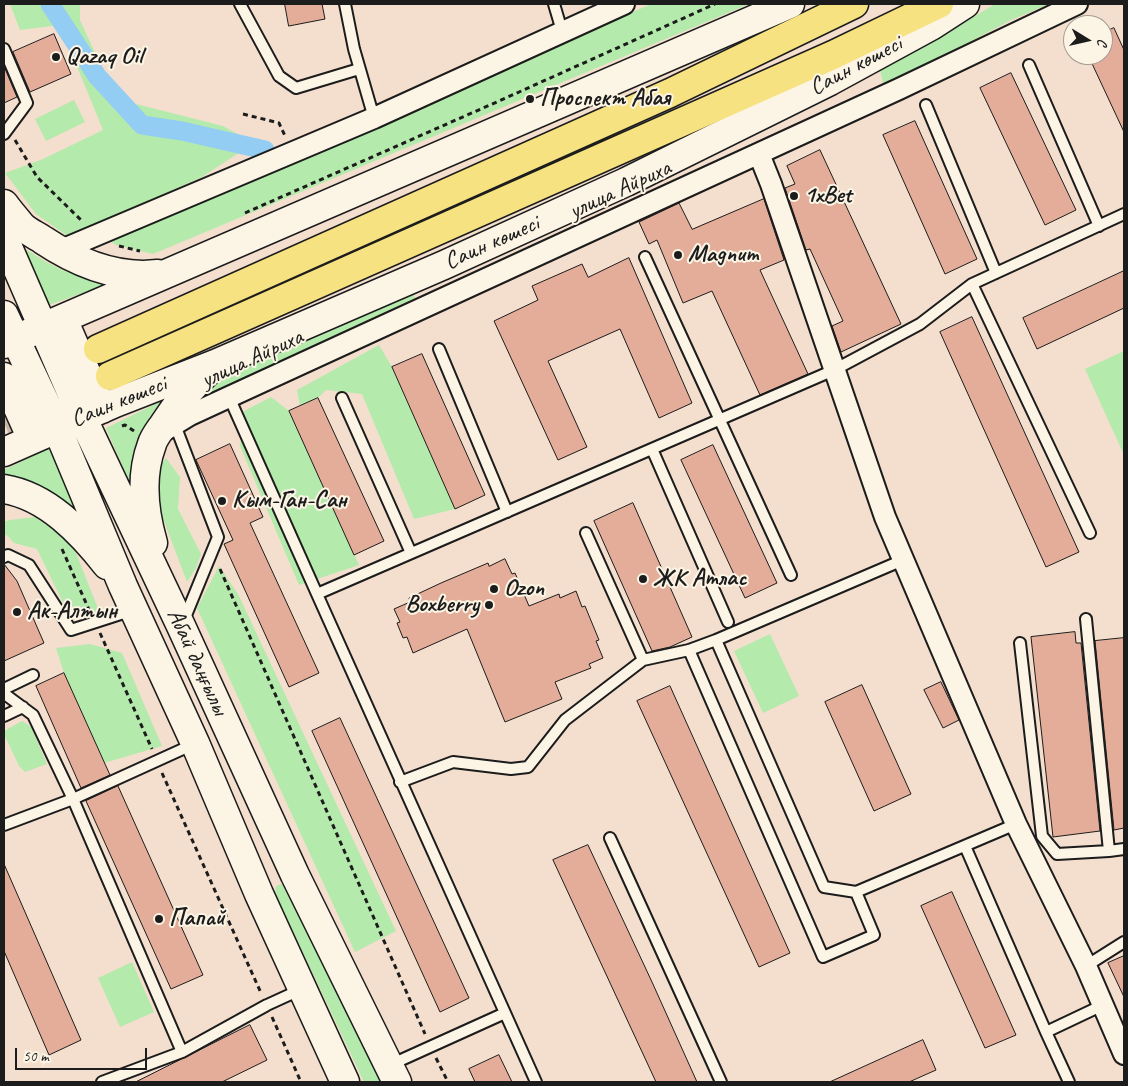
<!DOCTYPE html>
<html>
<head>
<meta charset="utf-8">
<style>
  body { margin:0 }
  #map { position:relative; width:1128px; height:1086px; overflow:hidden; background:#f4dfce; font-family:Caveat,sans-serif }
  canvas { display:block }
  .frame { position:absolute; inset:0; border:5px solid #1c1c1c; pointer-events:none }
  .north { position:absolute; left:1063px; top:15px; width:50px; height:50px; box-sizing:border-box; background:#fcf5e5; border:1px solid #a29e95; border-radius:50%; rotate:99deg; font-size:14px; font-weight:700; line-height:20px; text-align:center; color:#1c1c1c }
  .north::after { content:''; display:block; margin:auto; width:18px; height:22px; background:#1c1c1c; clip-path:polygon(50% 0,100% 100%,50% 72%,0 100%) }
  .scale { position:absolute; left:15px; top:1048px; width:132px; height:22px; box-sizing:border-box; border:2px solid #1c1c1c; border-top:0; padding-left:6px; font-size:15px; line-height:18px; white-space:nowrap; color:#1c1c1c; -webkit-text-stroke:4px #fcf5e5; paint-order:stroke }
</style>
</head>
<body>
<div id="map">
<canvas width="1128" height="1086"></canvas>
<div class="frame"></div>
<div class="north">С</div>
<div class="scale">50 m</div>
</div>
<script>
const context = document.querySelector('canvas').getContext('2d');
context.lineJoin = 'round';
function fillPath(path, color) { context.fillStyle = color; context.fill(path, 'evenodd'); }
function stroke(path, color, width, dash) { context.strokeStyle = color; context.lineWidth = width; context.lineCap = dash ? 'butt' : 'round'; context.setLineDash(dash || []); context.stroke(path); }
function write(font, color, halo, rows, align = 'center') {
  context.font = font + ' Caveat,sans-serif'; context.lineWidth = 4; context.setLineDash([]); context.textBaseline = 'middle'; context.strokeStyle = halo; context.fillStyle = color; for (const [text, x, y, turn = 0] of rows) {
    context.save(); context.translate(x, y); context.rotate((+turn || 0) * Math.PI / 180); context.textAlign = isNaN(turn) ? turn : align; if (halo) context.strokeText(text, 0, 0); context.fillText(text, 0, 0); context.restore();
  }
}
const green = new Path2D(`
  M 10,4 L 80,4 L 80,20 L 116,99 L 223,126 L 254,143 L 202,177 L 69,237 L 36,214 L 5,173 L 43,159 L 103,130 L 60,25 L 20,30 Z
  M 651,4 L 749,4 L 153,254 L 116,245 L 110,241 Z
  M 995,4 L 1049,4 L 1009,21 L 884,88 L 880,69 L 930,43 Z
  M 74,100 L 85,122 L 46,141 L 35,119 Z
  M 19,245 L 48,263 L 67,272 L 111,283 L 46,306 Z
  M 410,288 L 415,298 L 187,405 L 205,384 Z
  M 379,345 L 392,367 L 455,509 L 414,519 L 362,394 L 326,390 L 318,398 L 300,406 L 297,390 Z
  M 1124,351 L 1124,455 L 1085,369 Z
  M 176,394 L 138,502 L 106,428 Z
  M 271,397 L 289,411 L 359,565 L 299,585 L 240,446 L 244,411 Z
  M 49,448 L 79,516 L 4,477 L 4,470 Z
  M 166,458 L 180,477 L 178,509 L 201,554 L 196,568 L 187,582 L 159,508 L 157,470 Z
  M 35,517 L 72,543 L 101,616 L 66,609 L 37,549 L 14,543 L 7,535 L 4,536 L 4,522 L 10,520 Z
  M 219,566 L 238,594 L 396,931 L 355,952 L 197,608 Z
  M 770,634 L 799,696 L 763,713 L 734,651 Z
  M 90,644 L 122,653 L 162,746 L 104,763 L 64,673 L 56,648 Z
  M 22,721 L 31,727 L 47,764 L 25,772 L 19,766 L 4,734 L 4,731 Z
  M 284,883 L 290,889 L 381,1082 L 364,1082 L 275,893 L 276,886 Z
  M 132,962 L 154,1012 L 120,1027 L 98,978 Z`);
const canal = new Path2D(`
  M 50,4 L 97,76 L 142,125 L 182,131 L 265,150`);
const building = new Path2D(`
  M 285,4 L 322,4 L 325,19 L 289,26 Z
  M 1114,28 L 1124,50 L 1124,132 L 1088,55 L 1103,55 L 1103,33 Z
  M 54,34 L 71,74 L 30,92 L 13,52 Z
  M 4,66 L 17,97 L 4,103 Z
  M 1011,73 L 1076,210 L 1045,225 L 980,88 Z
  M 915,121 L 977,259 L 945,274 L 883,135 Z
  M 820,150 L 901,324 L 841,352 L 832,326 L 843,321 L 810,249 L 806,250 L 785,188 L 795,184 L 787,166 Z
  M 764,199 L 784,260 L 760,270 L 808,374 L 760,395 L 712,291 L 683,303 L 657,240 L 649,244 L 639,222 L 679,203 L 692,229 Z
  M 629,258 L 692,403 L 659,418 L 620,329 L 548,361 L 587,447 L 558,460 L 494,321 L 538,300 L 532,286 L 582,264 L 588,277 Z
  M 1124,271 L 1124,308 L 1037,349 L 1023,318 Z
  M 972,317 L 1079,552 L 1046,567 L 940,332 Z
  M 422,354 L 485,495 L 455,509 L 392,367 Z
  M 318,398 L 384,541 L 354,555 L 289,411 Z
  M 230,444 L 263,517 L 250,523 L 319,673 L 289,687 L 224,544 L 233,540 L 196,460 Z
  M 713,445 L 777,583 L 745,598 L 681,460 Z
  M 633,503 L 692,637 L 670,647 L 652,651 L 594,521 Z
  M 505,559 L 512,574 L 515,573 L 529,606 L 559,594 L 560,598 L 576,591 L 582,607 L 585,606 L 599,640 L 596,641 L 603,658 L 589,664 L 591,668 L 555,682 L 562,699 L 505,722 L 467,629 L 413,653 L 407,637 L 403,638 L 397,623 L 400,622 L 394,609 L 410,602 L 409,598 L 441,583 L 488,563 L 489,566 Z
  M 4,564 L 17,581 L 44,643 L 4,661 Z
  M 1075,632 L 1076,643 L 1081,643 L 1100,831 L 1053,837 L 1031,637 Z
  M 1124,638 L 1124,828 L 1114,830 L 1095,641 Z
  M 64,673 L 110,775 L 81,788 L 36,686 Z
  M 941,682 L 959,720 L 943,728 L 924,690 Z
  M 862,685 L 911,794 L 874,811 L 825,702 Z
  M 670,686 L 790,953 L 759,967 L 637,701 Z
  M 340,718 L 469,998 L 440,1012 L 312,731 Z
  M 118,786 L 203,975 L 171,989 L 86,801 Z
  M 588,845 L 652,982 L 697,1082 L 656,1082 L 553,860 Z
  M 4,864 L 81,1040 L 49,1055 L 4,951 Z
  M 952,892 L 1016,1035 L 985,1048 L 921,906 Z
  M 1124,956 L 1124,997 L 1108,963 Z
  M 250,1025 L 267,1060 L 222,1082 L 136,1082 Z
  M 923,1040 L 936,1070 L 909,1082 L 830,1082 Z
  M 499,1055 L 512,1082 L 475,1082 L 469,1069 Z`);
const primaryTunnel = new Path2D(`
  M 4,423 L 94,383`);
const path = new Path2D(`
  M 243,114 L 279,123 L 285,136
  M 15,140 L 37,177 L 82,221
  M 245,213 L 499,101 L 715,4
  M 119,246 L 140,251
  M 122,426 L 125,425 L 134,431
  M 62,549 L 90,612
  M 220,569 L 425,1034
  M 100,633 L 152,749
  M 162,773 L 261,993
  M 272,1017 L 301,1082
  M 436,1058 L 448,1082`);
const service = new Path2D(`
  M 240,4 L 279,76 L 296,88 L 359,69
  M 345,4 L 354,49 L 374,118
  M 554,4 L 562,31
  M 4,49 L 27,103 L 4,134
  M 1029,65 L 1099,226
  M 926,105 L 996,273
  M 645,257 L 791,575
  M 972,284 L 1090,533
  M 439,349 L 507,512
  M 229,397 L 317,594
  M 342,398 L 411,553
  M 175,425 L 218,537 L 184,620
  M 652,449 L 728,622
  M 586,533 L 643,660
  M 4,557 L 8,555 L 29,565 L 71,630 L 133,610
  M 1086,619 L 1109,851 L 1124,849
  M 716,640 L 824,887 L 856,892
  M 1020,643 L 1042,836 L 1057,854 L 1109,851
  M 689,650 L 823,957 L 874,935 L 856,892 L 1016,824
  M 4,689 L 33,675
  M 4,691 L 6,695 L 33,715 L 73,799 L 182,1052
  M 4,716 L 23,707
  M 400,782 L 453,762 L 511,769 L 528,767 L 565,720 L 643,660 L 689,650 L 716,640 L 903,560
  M 4,825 L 73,799 L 194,744
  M 610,838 L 721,1082
  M 965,846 L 1046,1032 L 1069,1082
  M 1086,966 L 1124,942
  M 1046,1032 L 1103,1005
  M 390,1065 L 505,1013
  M 102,1082 L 182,1052 L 267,1005 L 302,989
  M 536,1082 L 317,594 L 834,370 L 920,324 L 972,284 L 1124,214`);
const minor = new Path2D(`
  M 759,154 L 771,184 L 885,517 L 1016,824 L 1086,966 L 1124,1054
  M 59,251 L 374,118 L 624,4
  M 162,432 L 190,415 L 229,397 L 899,89 L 1077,4`);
const secondary = new Path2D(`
  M 4,204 C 9,211 15,218 21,225 C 26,231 36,235 43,240 C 76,262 116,279 158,274
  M 4,238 L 82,417 L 181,626 L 295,875 L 397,1082
  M 4,315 L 57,428 L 123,586 L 195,743 L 259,894 L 345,1082
  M 63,319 L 102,409
  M 4,344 L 790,4
  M 4,377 L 32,439
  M 4,452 L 115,403 L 215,364 L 444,265 L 626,182 L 830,81 L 931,26 L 965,4
  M 4,489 C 47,496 81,532 107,565
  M 153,543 C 144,512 140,476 152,444 C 154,437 160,430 164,424 C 178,402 190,389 208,371`);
const primary = new Path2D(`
  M 98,349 L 670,93 L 854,4
  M 110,376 L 833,55 L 939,4`);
const markers = [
  [56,57,5,"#1c1c1c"],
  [530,99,5,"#1c1c1c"],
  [794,196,5,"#1c1c1c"],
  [678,255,5,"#1c1c1c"],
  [222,501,5,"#1c1c1c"],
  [643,579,5,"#1c1c1c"],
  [494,589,5,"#1c1c1c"],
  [489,605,5,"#1c1c1c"],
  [17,612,5,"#1c1c1c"],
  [159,919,5,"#1c1c1c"]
];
const poiNames = [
  ["Qazaq Oil",66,57],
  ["Проспект Абая",540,99],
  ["1xBet",804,196],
  ["Magnum",688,255],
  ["Кым-Ган-Сан",232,501],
  ["ЖК Атлас",653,579],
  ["Ozon",504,589],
  ["Boxberry",479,605,"right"],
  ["Ак-Алтын",27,612],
  ["Папай",169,919]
];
const streetNames = [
  ["Саин көшесі",856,66,-28],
  ["улица Айриха",620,190,-25],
  ["Саин көшесі",492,243,-24],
  ["улица Айриха",252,359,-25],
  ["Саин көшесі",119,402,-22],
  ["Абай даңғылы",197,662,65]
];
fillPath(green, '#b4eaac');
stroke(canal, '#93cdf3', 19);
fillPath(building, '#e3ad99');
stroke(building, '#1c1c1c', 1);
stroke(primaryTunnel, '#c9b8aa', 28, [28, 14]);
stroke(service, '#1c1c1c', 14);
stroke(minor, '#1c1c1c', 24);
stroke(secondary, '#1c1c1c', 31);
stroke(primary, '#1c1c1c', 31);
stroke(path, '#1c1c1c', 3, [5, 4]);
stroke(service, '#fcf5e5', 10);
stroke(minor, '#fcf5e5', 20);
stroke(secondary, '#fcf5e5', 28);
stroke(primary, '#f7e281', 28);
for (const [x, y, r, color] of markers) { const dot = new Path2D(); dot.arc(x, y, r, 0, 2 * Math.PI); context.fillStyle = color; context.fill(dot); stroke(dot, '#fcf5e5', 2); }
write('bold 24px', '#1c1c1c', '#fcf5e5', poiNames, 'left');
write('24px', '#1c1c1c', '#fcf5e5', streetNames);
</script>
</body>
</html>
